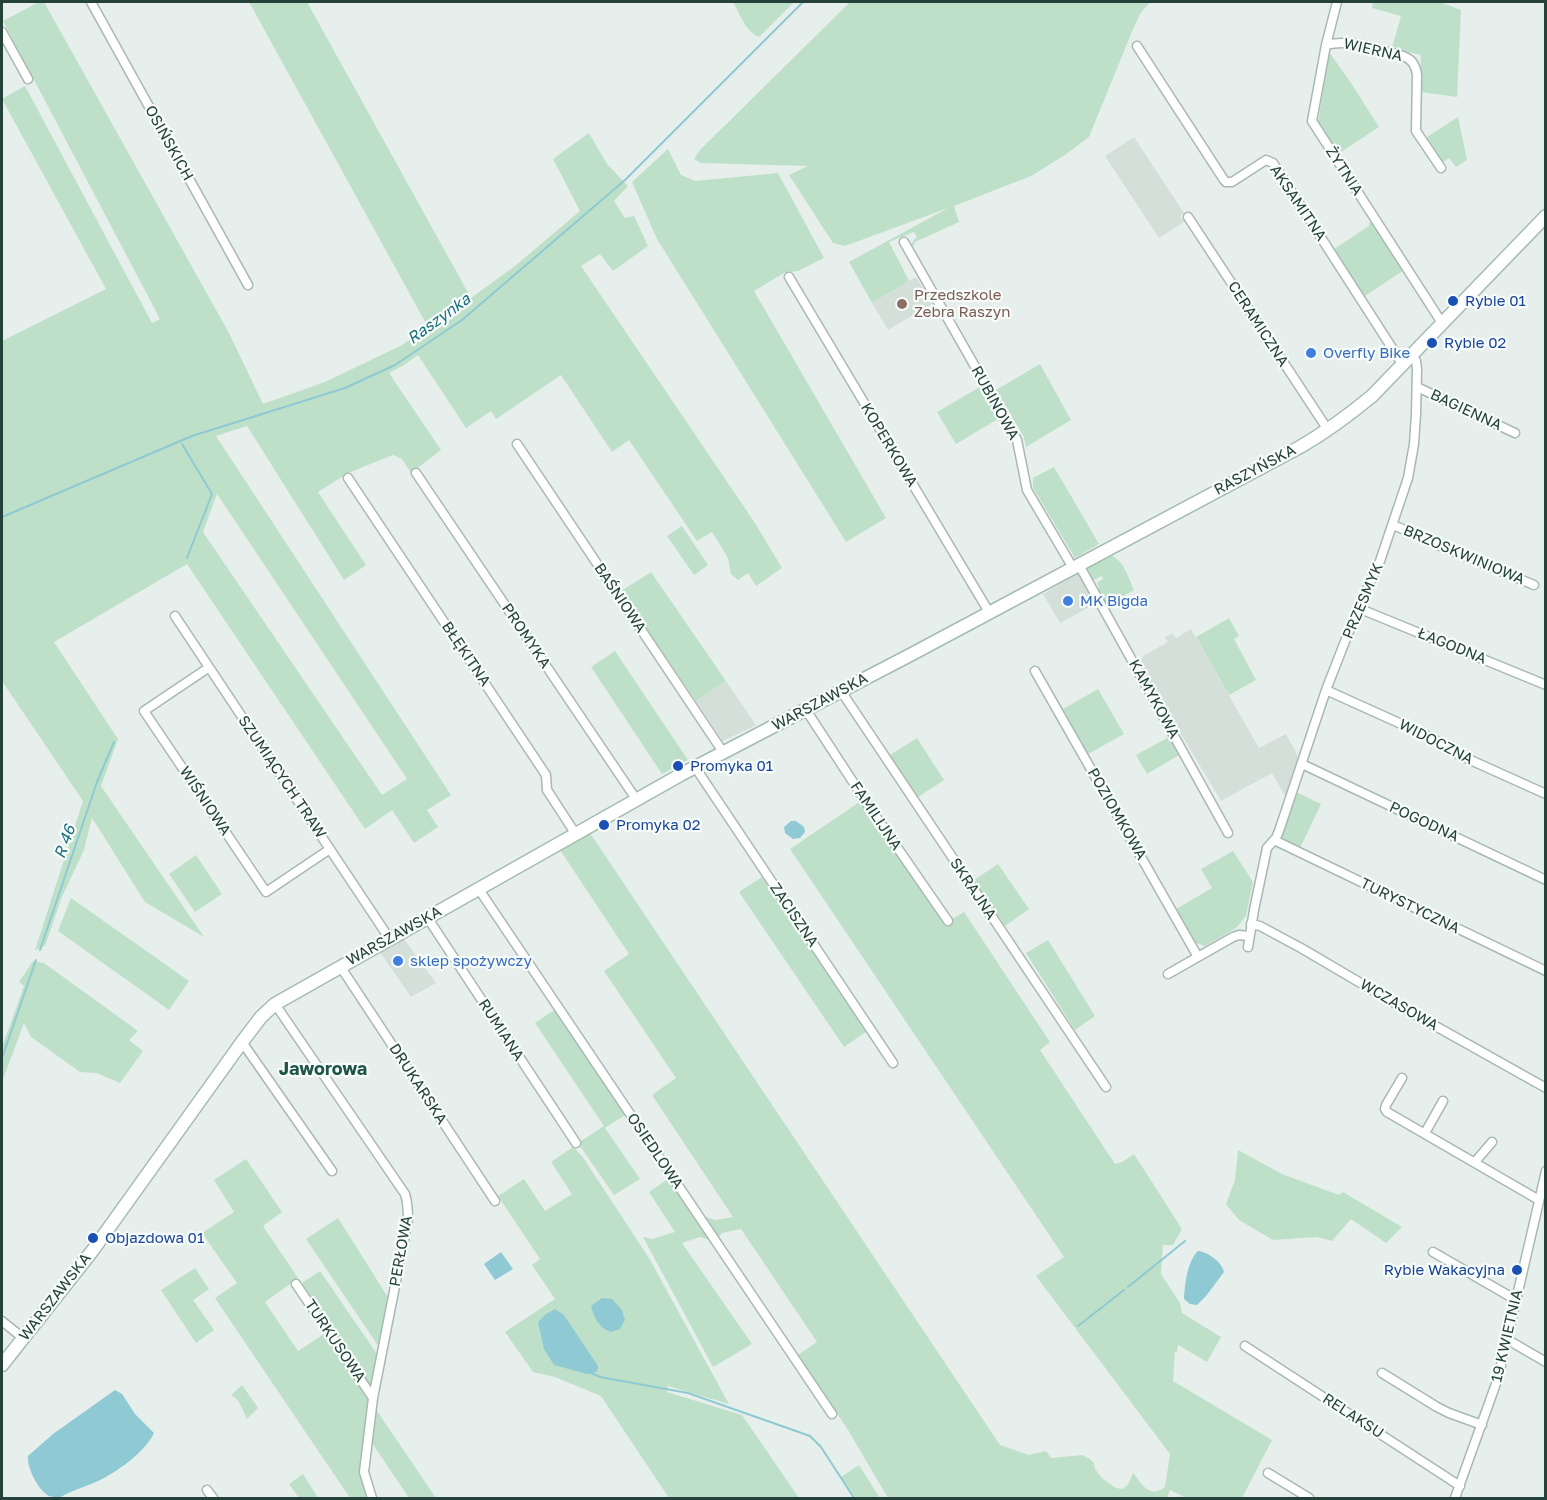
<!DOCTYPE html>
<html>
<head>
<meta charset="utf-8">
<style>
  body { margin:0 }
  #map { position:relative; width:1547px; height:1500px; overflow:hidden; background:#e6efeb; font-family:"Golos Text",sans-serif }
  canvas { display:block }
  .frame { position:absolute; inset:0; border:3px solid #24423a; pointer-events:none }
</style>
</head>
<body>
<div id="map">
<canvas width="1547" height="1500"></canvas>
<div class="frame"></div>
</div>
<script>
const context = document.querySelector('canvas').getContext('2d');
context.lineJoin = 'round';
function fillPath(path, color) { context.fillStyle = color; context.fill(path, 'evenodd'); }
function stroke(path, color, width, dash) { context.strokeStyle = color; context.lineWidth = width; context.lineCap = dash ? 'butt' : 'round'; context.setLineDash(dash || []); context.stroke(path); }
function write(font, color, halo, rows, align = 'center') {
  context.font = font + ' "Golos Text",sans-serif'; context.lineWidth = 4.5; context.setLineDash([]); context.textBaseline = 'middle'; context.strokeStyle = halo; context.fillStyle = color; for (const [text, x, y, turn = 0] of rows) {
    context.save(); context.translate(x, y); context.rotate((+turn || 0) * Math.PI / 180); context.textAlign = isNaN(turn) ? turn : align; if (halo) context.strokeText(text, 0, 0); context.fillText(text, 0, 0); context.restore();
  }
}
const built = new Path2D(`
  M 1134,137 L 1184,213 L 1180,216 L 1184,222 L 1159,238 L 1105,156 Z
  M 916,277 L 932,304 L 888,330 L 872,303 Z
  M 1078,573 L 1095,604 L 1060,623 L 1043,594 Z
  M 1191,629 L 1259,748 L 1286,734 L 1297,754 L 1298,765 L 1286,796 L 1285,796 L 1272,773 L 1221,801 L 1140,665 L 1143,656 L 1168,642 L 1165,637 L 1172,633 L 1176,638 Z
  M 726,681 L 756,725 L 723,741 L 696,701 Z
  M 404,939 L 436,983 L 411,997 L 380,952 Z`);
const green = new Path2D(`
  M 39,2 L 44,2 L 229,333 L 263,404 L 325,382 L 402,345 L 428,327 L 249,2 L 307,2 L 471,298 L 515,266 L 580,211 L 553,159 L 589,133 L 607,164 L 628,186 L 614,201 L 625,218 L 634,216 L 648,246 L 613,271 L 600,254 L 581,266 L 755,523 L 782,568 L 756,586 L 748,573 L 738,580 L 731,574 L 728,558 L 712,532 L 697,541 L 629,440 L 612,452 L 561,375 L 496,419 L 491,411 L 466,428 L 418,355 L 404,365 L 389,373 L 441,450 L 411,473 L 402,459 L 393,455 L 348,473 L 318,492 L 366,565 L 344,580 L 247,426 L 216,436 L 451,795 L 427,810 L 438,827 L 414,843 L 392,810 L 365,829 L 187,564 L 54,642 L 118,739 L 101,786 L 204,937 L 145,902 L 92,818 L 84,850 L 61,899 L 45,946 L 35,950 L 83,801 L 2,681 L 2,341 L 106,289 L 2,99 L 25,86 L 152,323 L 160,319 L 3,21 ZM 217,494 L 407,779 L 382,795 L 203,532 Z
  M 733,2 L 794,2 L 759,37 C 745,31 740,14 733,2 Z
  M 850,2 L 1150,2 L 1140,14 L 1131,34 L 1089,137 L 1065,155 L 1031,176 L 954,206 L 959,222 L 915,242 L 913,247 L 919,257 L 916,259 C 912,250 908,244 917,237 L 914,232 L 889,242 L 909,281 L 872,303 L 849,262 L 948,208 L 845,246 L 833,243 L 789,175 L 808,166 L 701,163 L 694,159 L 700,150 Z
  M 1373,2 L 1440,2 L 1461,10 L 1457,97 L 1420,92 L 1421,55 L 1392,48 L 1401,16 L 1372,8 Z
  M 1329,52 L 1351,83 L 1379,127 L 1338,154 L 1318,123 Z
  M 1458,117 L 1467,160 L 1456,167 L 1449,158 L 1443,162 L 1427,137 Z
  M 668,149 L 681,175 L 695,181 L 778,173 L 824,258 L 798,271 L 784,273 L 754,291 L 886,518 L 846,542 L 657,239 L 632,182 Z
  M 1373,222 L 1404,270 L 1365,296 L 1334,249 L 1369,226 L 1369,223 Z
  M 1040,364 L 1071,420 L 1026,447 L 1024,437 L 996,390 Z
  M 980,387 L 998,419 L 956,444 L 937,412 Z
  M 1054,467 L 1099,544 L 1075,558 L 1033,488 L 1033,478 Z
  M 682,526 L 708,565 L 694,575 L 667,536 Z
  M 1110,555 C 1124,560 1128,577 1134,590 L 1113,602 L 1110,611 L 1098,589 L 1099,587 L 1097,583 L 1103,579 L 1102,576 L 1093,580 L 1086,569 Z
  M 651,572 L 726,681 L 696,701 L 621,591 Z
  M 1229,618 L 1239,636 L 1234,639 L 1256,680 L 1229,695 L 1196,637 Z
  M 615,651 L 688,760 L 662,774 L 591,667 Z
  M 1098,689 L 1124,734 L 1088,754 L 1063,709 Z
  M 1169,737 L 1179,755 L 1147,774 L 1136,755 Z
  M 917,738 L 944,780 L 918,797 L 890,755 Z
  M 1296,792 L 1321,804 L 1300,848 L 1282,840 L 1281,837 Z
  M 861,801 L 944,924 L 964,912 L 1050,1042 L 1040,1050 L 1115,1164 L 1122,1162 L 1134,1154 L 1182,1229 L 1173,1245 L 1163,1245 L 1161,1274 L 1180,1303 L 1182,1313 L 1221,1337 L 1207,1362 L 1178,1345 L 1177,1352 L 1175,1351 L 1173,1381 L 1272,1440 L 1242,1498 L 1186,1498 L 1170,1490 L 1167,1498 L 888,1498 L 848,1430 L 798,1355 L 817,1342 L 741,1229 L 722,1233 L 719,1237 L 705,1217 L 716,1220 L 733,1217 L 652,1095 L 676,1078 L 604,971 L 629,954 L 560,850 L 590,833 L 1000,1445 L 1029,1455 L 1046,1451 L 1051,1458 L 1082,1455 L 1090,1459 L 1094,1463 L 1095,1469 L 1103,1479 L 1116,1488 L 1122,1489 L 1128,1485 L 1133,1473 C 1142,1484 1149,1499 1165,1487 L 1170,1454 L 1036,1276 L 1064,1257 L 790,849 Z
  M 1233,851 L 1253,882 L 1246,916 L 1236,928 L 1205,946 L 1196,943 L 1176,909 L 1212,888 L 1201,869 Z
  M 196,855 L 222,894 L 195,912 L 169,874 Z
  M 998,864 L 1029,909 L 1005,926 L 974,880 Z
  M 762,877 L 866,1032 L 844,1047 L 739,892 Z
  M 71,898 L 189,981 L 169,1010 L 58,931 Z
  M 1048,940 L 1095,1016 L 1075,1030 L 1026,953 Z
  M 33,961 L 44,963 L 138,1031 L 129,1040 L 143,1051 L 120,1083 L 97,1073 L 80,1072 L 31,1037 L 24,1023 L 2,1082 L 2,1047 L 24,986 L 19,982 Z
  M 554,1010 L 625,1115 L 605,1128 L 640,1179 L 614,1195 L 578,1143 L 604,1126 L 535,1023 Z
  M 573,1147 L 582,1156 L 649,1258 L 729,1404 L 668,1386 L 667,1392 L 742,1415 L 799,1498 L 669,1498 L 601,1396 L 555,1377 L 533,1372 L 505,1332 L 555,1299 L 532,1265 L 540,1259 L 498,1196 L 524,1179 L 545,1211 L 572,1194 L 551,1162 Z
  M 1238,1150 L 1282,1174 L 1339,1195 L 1343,1192 L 1402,1227 L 1386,1243 L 1351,1219 L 1332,1241 L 1317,1237 L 1273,1240 L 1239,1220 L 1226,1204 L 1235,1180 Z
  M 246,1159 L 282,1212 L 263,1226 L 298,1278 L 265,1302 L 298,1351 L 324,1334 L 370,1403 L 360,1468 L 368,1498 L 350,1498 L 215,1298 L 237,1283 L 202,1233 L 234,1212 L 214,1180 Z
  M 668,1179 L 709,1240 L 700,1237 L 682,1243 L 752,1344 L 713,1367 L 643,1237 L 652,1239 L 675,1232 L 649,1192 Z
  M 338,1218 L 389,1299 L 379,1347 L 306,1239 Z
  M 195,1268 L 209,1289 L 193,1300 L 214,1330 L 196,1343 L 161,1290 Z
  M 320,1271 L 377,1354 L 372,1392 L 302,1283 Z
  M 242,1385 L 258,1408 L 247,1419 L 238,1400 L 231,1395 Z
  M 375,1408 L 436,1498 L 409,1498 L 372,1443 Z
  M 859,1465 L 880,1498 L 856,1498 L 841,1477 Z
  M 303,1474 L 318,1498 L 299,1498 L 289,1484 Z`);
const water = new Path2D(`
  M 791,821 L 796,821 L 804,827 L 805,832 L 800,838 L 793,839 L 785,833 L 784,827 Z
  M 1198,1251 C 1208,1252 1222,1262 1224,1272 L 1206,1296 L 1197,1305 L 1190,1304 L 1184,1299 C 1185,1284 1187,1262 1198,1251 Z
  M 501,1252 L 513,1269 L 495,1280 L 484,1264 Z
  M 602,1298 L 612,1299 L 622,1310 L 625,1320 L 620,1329 L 611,1332 C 598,1327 595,1319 591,1306 Z
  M 555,1309 L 564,1315 L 598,1366 L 597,1372 L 587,1374 L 554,1365 L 544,1349 L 538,1322 L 546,1314 Z
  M 115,1390 L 122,1394 L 135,1414 L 154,1433 C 145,1452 117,1472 98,1481 C 85,1487 72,1490 59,1498 C 56,1497 52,1497 49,1496 C 38,1490 27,1468 28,1456 L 53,1434 Z`);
const stream = new Path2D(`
  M 182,444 L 212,494 L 187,558
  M 2,517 L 192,436 L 345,388 L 395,365 L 462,320 L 625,180 L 803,2
  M 40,950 L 97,782 L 114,742
  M 2,1058 L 36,960
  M 1128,1287 L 1185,1241
  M 1078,1326 L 1124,1290
  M 591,1373 L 600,1377 L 688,1393 L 810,1436 L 821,1447 L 854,1498`);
const street = new Path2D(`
  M 91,2 L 248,285
  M 1337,2 L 1326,45 L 1312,121 L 1442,323
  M 2,32 L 28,79
  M 1326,45 C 1351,38 1378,50 1403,56 C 1412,59 1416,66 1417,75 L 1416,131 L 1441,168
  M 1137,46 L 1224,180 L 1226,182 L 1232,182 L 1266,160 L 1273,163 L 1403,365
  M 1188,217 L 1328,430
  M 904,242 L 1017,440 L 1027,490 L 1073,568
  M 789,277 L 989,612
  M 1417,387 L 1515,433
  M 517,444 L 723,752
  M 416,473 L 636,799
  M 348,478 L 546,775 L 547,790 L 575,833
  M 1393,525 L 1424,538 L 1428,541 L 1534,585
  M 1079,565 L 1228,833
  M 1358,608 L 1546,685
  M 175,616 L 389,938
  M 208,668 L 144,711 L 266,892 L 330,849
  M 1035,671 L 1198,957
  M 1326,690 L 1419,732 L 1443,744 L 1457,754 L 1546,794
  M 841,691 L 1106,1087
  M 806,710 L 870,808 L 948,921
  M 1302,764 L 1546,880
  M 695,767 L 893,1063
  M 1274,840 L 1546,971
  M 478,888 L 832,1414
  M 427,917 L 576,1143
  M 1251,924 L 1260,926 L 1301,948 L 1398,1005 L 1546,1088
  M 1248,947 L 1254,910 L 1267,848 L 1276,838 L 1279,831 L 1326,690 L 1358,608 L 1380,561 L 1408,478 L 1414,444 L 1416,414 L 1417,369 L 1416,361 L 1412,355
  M 340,966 L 495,1201
  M 1168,974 L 1233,937 L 1239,935 L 1249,936
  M 275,1004 L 405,1194 C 408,1203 408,1210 408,1220 L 373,1398 L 364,1472 L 372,1498
  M 242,1042 L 332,1171
  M 1402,1078 L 1386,1105 L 1385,1109 L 1387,1112 L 1539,1200
  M 1425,1133 L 1443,1101
  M 1475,1162 L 1492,1142
  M 1433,1252 L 1511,1297 L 1516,1298
  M 296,1284 L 373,1398
  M 2,1321 L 23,1338
  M 1508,1340 L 1546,1362
  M 1245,1346 L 1460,1486
  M 1382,1373 L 1437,1407 L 1449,1413 L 1482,1425
  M 1268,1473 L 1309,1498
  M 207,1490 L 213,1498
  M 1455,1498 L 1498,1378 L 1546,1171`);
const secondary = new Path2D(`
  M 2,1365 L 93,1250 L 242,1042 L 261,1017 L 275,1004 L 682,774 L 912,654 L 1300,447 C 1326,432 1349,415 1372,396 L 1546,216`);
const markers = [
  [1453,301,6,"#1a4fb4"],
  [902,304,6,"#8d6e63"],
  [1432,343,6,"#1a4fb4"],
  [1311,353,6,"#3f7fe0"],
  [1068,601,6,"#3f7fe0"],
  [678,766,6,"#1a4fb4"],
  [604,825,6,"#1a4fb4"],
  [398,961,6,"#3f7fe0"],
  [93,1238,6,"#1a4fb4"],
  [1517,1270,6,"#1a4fb4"]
];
const streetNames = [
  ["WIERNA",1373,50,13],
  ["OSIŃSKICH",169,143,61],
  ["ŻYTNIA",1344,171,57],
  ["AKSAMITNA",1298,203,56],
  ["CERAMICZNA",1258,324,57],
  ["RUBINOWA",995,403,61],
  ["BAGIENNA",1466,410,25],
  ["KOPERKOWA",889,445,59],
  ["RASZYŃSKA",1255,470,-28],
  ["BRZOSKWINIOWA",1464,555,23],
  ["BAŚNIOWA",620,598,56],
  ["PRZESMYK",1363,601,-67],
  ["PROMYKA",526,636,56],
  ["ŁAGODNA",1452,646,22],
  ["BŁĘKITNA",466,654,56],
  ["KAMYKOWA",1154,699,61],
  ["WARSZAWSKA",820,702,-28],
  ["WIDOCZNA",1436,742,27],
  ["SZUMIĄCYCH TRAW",282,777,56],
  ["WIŚNIOWA",205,801,56],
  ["POZIOMKOWA",1117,814,60],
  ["FAMILIJNA",876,816,56],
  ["POGODNA",1424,822,25],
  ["SKRAJNA",973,889,56],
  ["TURYSTYCZNA",1410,906,26],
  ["ZACISZNA",794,915,56],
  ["WARSZAWSKA",394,936,-29],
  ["WCZASOWA",1399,1005,30],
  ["RUMIANA",501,1030,57],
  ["DRUKARSKA",418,1084,57],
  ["OSIEDLOWA",655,1151,56],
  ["PERŁOWA",401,1251,-80],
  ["WARSZAWSKA",55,1297,-52],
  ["19 KWIETNIA",1507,1336,-77],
  ["TURKUSOWA",335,1341,56],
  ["RELAKSU",1353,1416,33]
];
const educationNames = [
  ["Przedszkole",914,295],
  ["Zebra Raszyn",914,312]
];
const transitNames = [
  ["Rybie 01",1465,301],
  ["Rybie 02",1444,343],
  ["Promyka 01",690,766],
  ["Promyka 02",616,825],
  ["Objazdowa 01",105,1238],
  ["Rybie Wakacyjna",1505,1270,"right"]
];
const shopNames = [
  ["Overfly Bike",1323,353],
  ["MK Bigda",1080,601],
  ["sklep spożywczy",410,961]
];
const waterNames = [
  ["Raszynka",439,319,-36],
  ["R 46",65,842,-70]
];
const quarterNames = [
  ["Jaworowa",323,1069]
];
fillPath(built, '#d4dfda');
fillPath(green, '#bfe0c8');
fillPath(water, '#8ec9d4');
stroke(stream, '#8ec9d4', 2);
stroke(street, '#a8b8b2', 11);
stroke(secondary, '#a4bbb3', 15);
stroke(street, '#fff', 8);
stroke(secondary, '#fff', 12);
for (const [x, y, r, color] of markers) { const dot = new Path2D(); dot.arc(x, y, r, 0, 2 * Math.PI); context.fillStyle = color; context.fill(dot); stroke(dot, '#f7fbf9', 2); }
write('15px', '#24423a', '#f7fbf9', streetNames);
write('15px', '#785e54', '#f7fbf9', educationNames, 'left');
write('15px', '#164399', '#f7fbf9', transitNames, 'left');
write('15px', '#366cbe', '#f7fbf9', shopNames, 'left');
write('italic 16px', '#1c6f80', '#f7fbf9', waterNames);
write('bold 18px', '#1f5548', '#f7fbf9', quarterNames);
</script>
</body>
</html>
